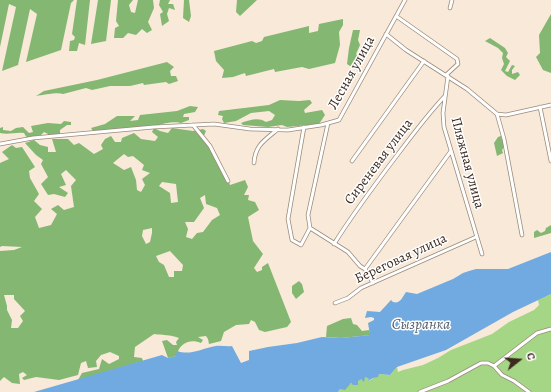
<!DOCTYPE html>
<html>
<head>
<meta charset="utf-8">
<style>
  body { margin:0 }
  #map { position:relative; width:551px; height:392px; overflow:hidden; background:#f8e9d8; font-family:Alegreya,serif }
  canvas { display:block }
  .north { position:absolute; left:499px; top:340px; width:40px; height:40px; -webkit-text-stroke:3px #fff; paint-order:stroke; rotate:73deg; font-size:11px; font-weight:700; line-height:16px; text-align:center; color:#3b2a1e }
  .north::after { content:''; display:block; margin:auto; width:14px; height:18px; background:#3b2a1e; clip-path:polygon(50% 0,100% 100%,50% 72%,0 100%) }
</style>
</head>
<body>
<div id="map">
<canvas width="551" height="392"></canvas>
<div class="north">С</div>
</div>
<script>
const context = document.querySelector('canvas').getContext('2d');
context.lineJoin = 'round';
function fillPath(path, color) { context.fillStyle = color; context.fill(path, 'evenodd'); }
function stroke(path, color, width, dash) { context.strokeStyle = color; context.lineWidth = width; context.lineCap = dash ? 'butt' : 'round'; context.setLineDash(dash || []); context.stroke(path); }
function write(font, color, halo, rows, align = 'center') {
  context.font = font + ' Alegreya,serif'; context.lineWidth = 3; context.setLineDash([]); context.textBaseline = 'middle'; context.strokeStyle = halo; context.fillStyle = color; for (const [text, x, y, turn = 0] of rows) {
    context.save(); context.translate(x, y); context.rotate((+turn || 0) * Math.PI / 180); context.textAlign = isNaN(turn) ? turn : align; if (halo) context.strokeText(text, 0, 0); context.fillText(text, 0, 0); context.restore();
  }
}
const green = new Path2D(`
  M 551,294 L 551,392 L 338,392 L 340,389 L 362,378 L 365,377 L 369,379 L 369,381 L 379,374 L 390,375 L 397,367 L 398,372 L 403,370 L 423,365 L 438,358 L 451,350 L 492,334 L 509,322 L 534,310 L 539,305 L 538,300 Z`);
const forest = new Path2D(`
  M 0,0 L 74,0 L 71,3 L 61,50 L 26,62 L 37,14 L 30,9 L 18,65 L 2,71 L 16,7 L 9,4 L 0,47 Z
  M 77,0 L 90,0 L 85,45 L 79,43 L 77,51 L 69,51 L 70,41 L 74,40 L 75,37 L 72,34 Z
  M 98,0 L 111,0 L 106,41 L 91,44 Z
  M 118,0 L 133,0 L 129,5 L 131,12 L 135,13 L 138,0 L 153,0 L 154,8 L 148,22 L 152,30 L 147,33 L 142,29 L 136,35 L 128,33 L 123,38 L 114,38 L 115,28 L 119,26 L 116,21 Z
  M 160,0 L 170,0 L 168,4 L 173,4 L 175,10 L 169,8 L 167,14 L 169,21 L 162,26 L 160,14 L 163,12 L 159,5 Z
  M 184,0 L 189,0 L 191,16 L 189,22 L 183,18 Z
  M 237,0 L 257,0 L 240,16 L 236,12 Z
  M 551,14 L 551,73 L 543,70 L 536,57 L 540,53 L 539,35 Z
  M 343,19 L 343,25 L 339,32 L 340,45 L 335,63 L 309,69 L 302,67 L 275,72 L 274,69 L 246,76 L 245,73 L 233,77 L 222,78 L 224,70 L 216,61 L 214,51 L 252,41 L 256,43 L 262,41 L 264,37 L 309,26 L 309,33 L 318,31 L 319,24 Z
  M 353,30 L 360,30 L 358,40 L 360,45 L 356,54 L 359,57 L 358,64 L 350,66 L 347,64 L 349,48 Z
  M 490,38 L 505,48 L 508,53 L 506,57 L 510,61 L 505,71 L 508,72 L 512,65 L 515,66 L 512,70 L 512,74 L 518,72 L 520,75 L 515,80 L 507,76 L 501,70 L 504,64 L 502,58 L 503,53 L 498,48 L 485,41 Z
  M 167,62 L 174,67 L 170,71 L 171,76 L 176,76 L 178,81 L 169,84 L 166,82 L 144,85 L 143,83 L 130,86 L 110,86 L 92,90 L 86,88 L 63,94 C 57,92 44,95 36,96 L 44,91 L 97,80 Z
  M 280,100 L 299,101 L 310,100 L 312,103 L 304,110 L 305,113 L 322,110 L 325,115 L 319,124 L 287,127 L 282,125 L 268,127 L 243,125 L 241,123 C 250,120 258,117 266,122 L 272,120 L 275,115 L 269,111 L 251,113 L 236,121 L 224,123 L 222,119 L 223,116 L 218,115 L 219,111 L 269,105 Z
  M 190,106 L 198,107 L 195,112 L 184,114 L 183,117 L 189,117 L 189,120 L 181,123 C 176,121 162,123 157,126 L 93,131 L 91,128 L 105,124 L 117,116 L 135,116 L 130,121 L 138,120 L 140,115 L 177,111 Z
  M 64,121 L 71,122 L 71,125 L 67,125 L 60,130 L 60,134 L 48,137 L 48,134 L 44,132 L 41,135 L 27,138 L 24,133 C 15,132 9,135 0,133 L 0,128 L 3,127 L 3,130 L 11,131 L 16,128 L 23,127 L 29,133 L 33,132 L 31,126 L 48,123 L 61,124 Z
  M 154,128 L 160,131 L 168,133 L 172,128 L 193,131 L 203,129 L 206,131 L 203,138 L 227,176 L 230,185 L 245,180 L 248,187 L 244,195 L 249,195 L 248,200 L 255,202 L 259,210 L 248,217 L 253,241 L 263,254 L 254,268 L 257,272 L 262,270 L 262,267 L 268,263 L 291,322 L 287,327 L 265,332 L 259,330 L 255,322 L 251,320 L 249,324 L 236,325 L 224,332 L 221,341 L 209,344 L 208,339 L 206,336 L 198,337 L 203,340 L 201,343 C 190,338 178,344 177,356 L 168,358 L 162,341 L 167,340 L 173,345 L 177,345 L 176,342 L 179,338 C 168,334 166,336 154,334 L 135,347 L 134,357 L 142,358 L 143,361 L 78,380 L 82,373 L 99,369 L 102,359 L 109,364 L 119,359 L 119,356 L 110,352 L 101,355 L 96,361 L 97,367 L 88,368 L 86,361 L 81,363 L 78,375 L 59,380 L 36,377 L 24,380 L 22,378 L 27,375 L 23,372 L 19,374 L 20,384 L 12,383 L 4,377 L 0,381 L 0,251 L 14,250 L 22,247 L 2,246 L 0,247 L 0,163 L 9,159 L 2,152 L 12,145 L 16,148 L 22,147 L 35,167 L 29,171 L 30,178 L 39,194 L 34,201 L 42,209 L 35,217 L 39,228 L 51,225 L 57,214 L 51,209 L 58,205 L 64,210 L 74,207 L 71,186 L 76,180 L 66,170 L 61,174 L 66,185 L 59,187 L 68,193 L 65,197 L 54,194 L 48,195 L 41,184 L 48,177 L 41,164 L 43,160 L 36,155 L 25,143 L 34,140 L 40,145 L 48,147 L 48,152 L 56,152 L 52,139 L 68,139 L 74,145 L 79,143 L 94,154 L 103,149 L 101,145 L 105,139 L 111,136 L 115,142 L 121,142 L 122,138 L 134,133 L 141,139 L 155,141 L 158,137 L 152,132 ZM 124,154 L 128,157 L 133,156 L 144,165 L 142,170 L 150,173 L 142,179 L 145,185 L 141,192 L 137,190 L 136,180 L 131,167 L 124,170 L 113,163 ZM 162,182 L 176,184 L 178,202 L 171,203 L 170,193 L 159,186 ZM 205,195 L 206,204 L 217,208 L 220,215 L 212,220 L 203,232 L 197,233 L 192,239 L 186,237 L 188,229 L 185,222 L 194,222 L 204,208 L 200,198 ZM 152,228 L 152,233 L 150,242 L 146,244 L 142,236 L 143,230 ZM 170,251 L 183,265 L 182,271 L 174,271 L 174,277 L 169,277 L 164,265 L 159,262 L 156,256 ZM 4,295 L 14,295 L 14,299 L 25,311 L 20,316 L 23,321 L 18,328 L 11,328 L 12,320 L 7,310 L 7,306 Z
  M 501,136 L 504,147 L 502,150 L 503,153 L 497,156 L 494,143 L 498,137 Z
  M 551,225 L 551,233 L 534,238 L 534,232 L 537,230 L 541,233 L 545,231 L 546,228 Z
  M 299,281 L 302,284 L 304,292 L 296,299 L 292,293 L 292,286 Z
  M 351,318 L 353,324 L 357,325 L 362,331 L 369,330 L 371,335 L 341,338 L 326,337 L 327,326 L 343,319 Z`);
const water = new Path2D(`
  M 551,252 L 551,294 L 513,312 L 446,350 L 397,367 L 390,375 L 379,374 L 378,377 L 373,378 L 368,381 L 369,379 L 365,377 L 364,382 L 361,379 L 358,381 L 358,385 L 353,385 L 351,383 L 345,390 L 340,389 L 338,392 L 34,392 L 162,355 L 168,358 L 176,356 L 177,351 C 191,356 202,348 216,346 C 221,345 227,347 232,346 L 241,363 L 249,360 L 249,351 L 268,347 L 297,343 L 322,337 L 341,338 L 370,335 L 368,323 L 374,320 L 374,318 L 371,317 L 365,318 L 367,311 L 380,312 L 391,300 L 393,302 C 400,304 402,298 406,292 L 417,294 L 453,279 L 463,273 L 469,271 L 476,269 L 508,269 Z`);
const minor = new Path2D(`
  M 450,8 L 452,0
  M 396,16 L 457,59 L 458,64 L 446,75
  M 386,34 L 406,50 L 467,89 L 497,114
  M 448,76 L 443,113 L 444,127 L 482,254
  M 540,107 L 551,161
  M 497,114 L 504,139 L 522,235
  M 497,114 L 506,115 L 551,105
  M 193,125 L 210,146 L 228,181
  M 304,127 L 288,219 L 292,240 L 301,245 L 310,228 L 308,215 L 328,123
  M 0,144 L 33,138 L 154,127 L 214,124 L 250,129 L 288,130 L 321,125 L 339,120 L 405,0
  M 352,161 L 424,61
  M 254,163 C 255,145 265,140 278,129
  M 310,228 L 348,252 L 360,266 L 365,269 L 373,283
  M 334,244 C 354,212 376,183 398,154 C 413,134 428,114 445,96
  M 365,269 L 451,151
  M 335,303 L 348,298 L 361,288 L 476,237
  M 494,366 L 537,333 L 551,329
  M 420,392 L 448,381 L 481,363 L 488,363 L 494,366 L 502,375 L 514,381 L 529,392`);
const streetNames = [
  ["Лесная улица",352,73,-61],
  ["Сиреневая улица",379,162,-53],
  ["Пляжная улица",467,163,75],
  ["Береговая улица",401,259,-25]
];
const waterNames = [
  ["Сызранка",421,325]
];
fillPath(green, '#a5d685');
fillPath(forest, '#84b772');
fillPath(water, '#70aae0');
stroke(minor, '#9a8a7b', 4.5);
stroke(minor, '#fff', 3);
write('14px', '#3b2a1e', '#fff', streetNames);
write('italic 15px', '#505d6c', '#fff', waterNames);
</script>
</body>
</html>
